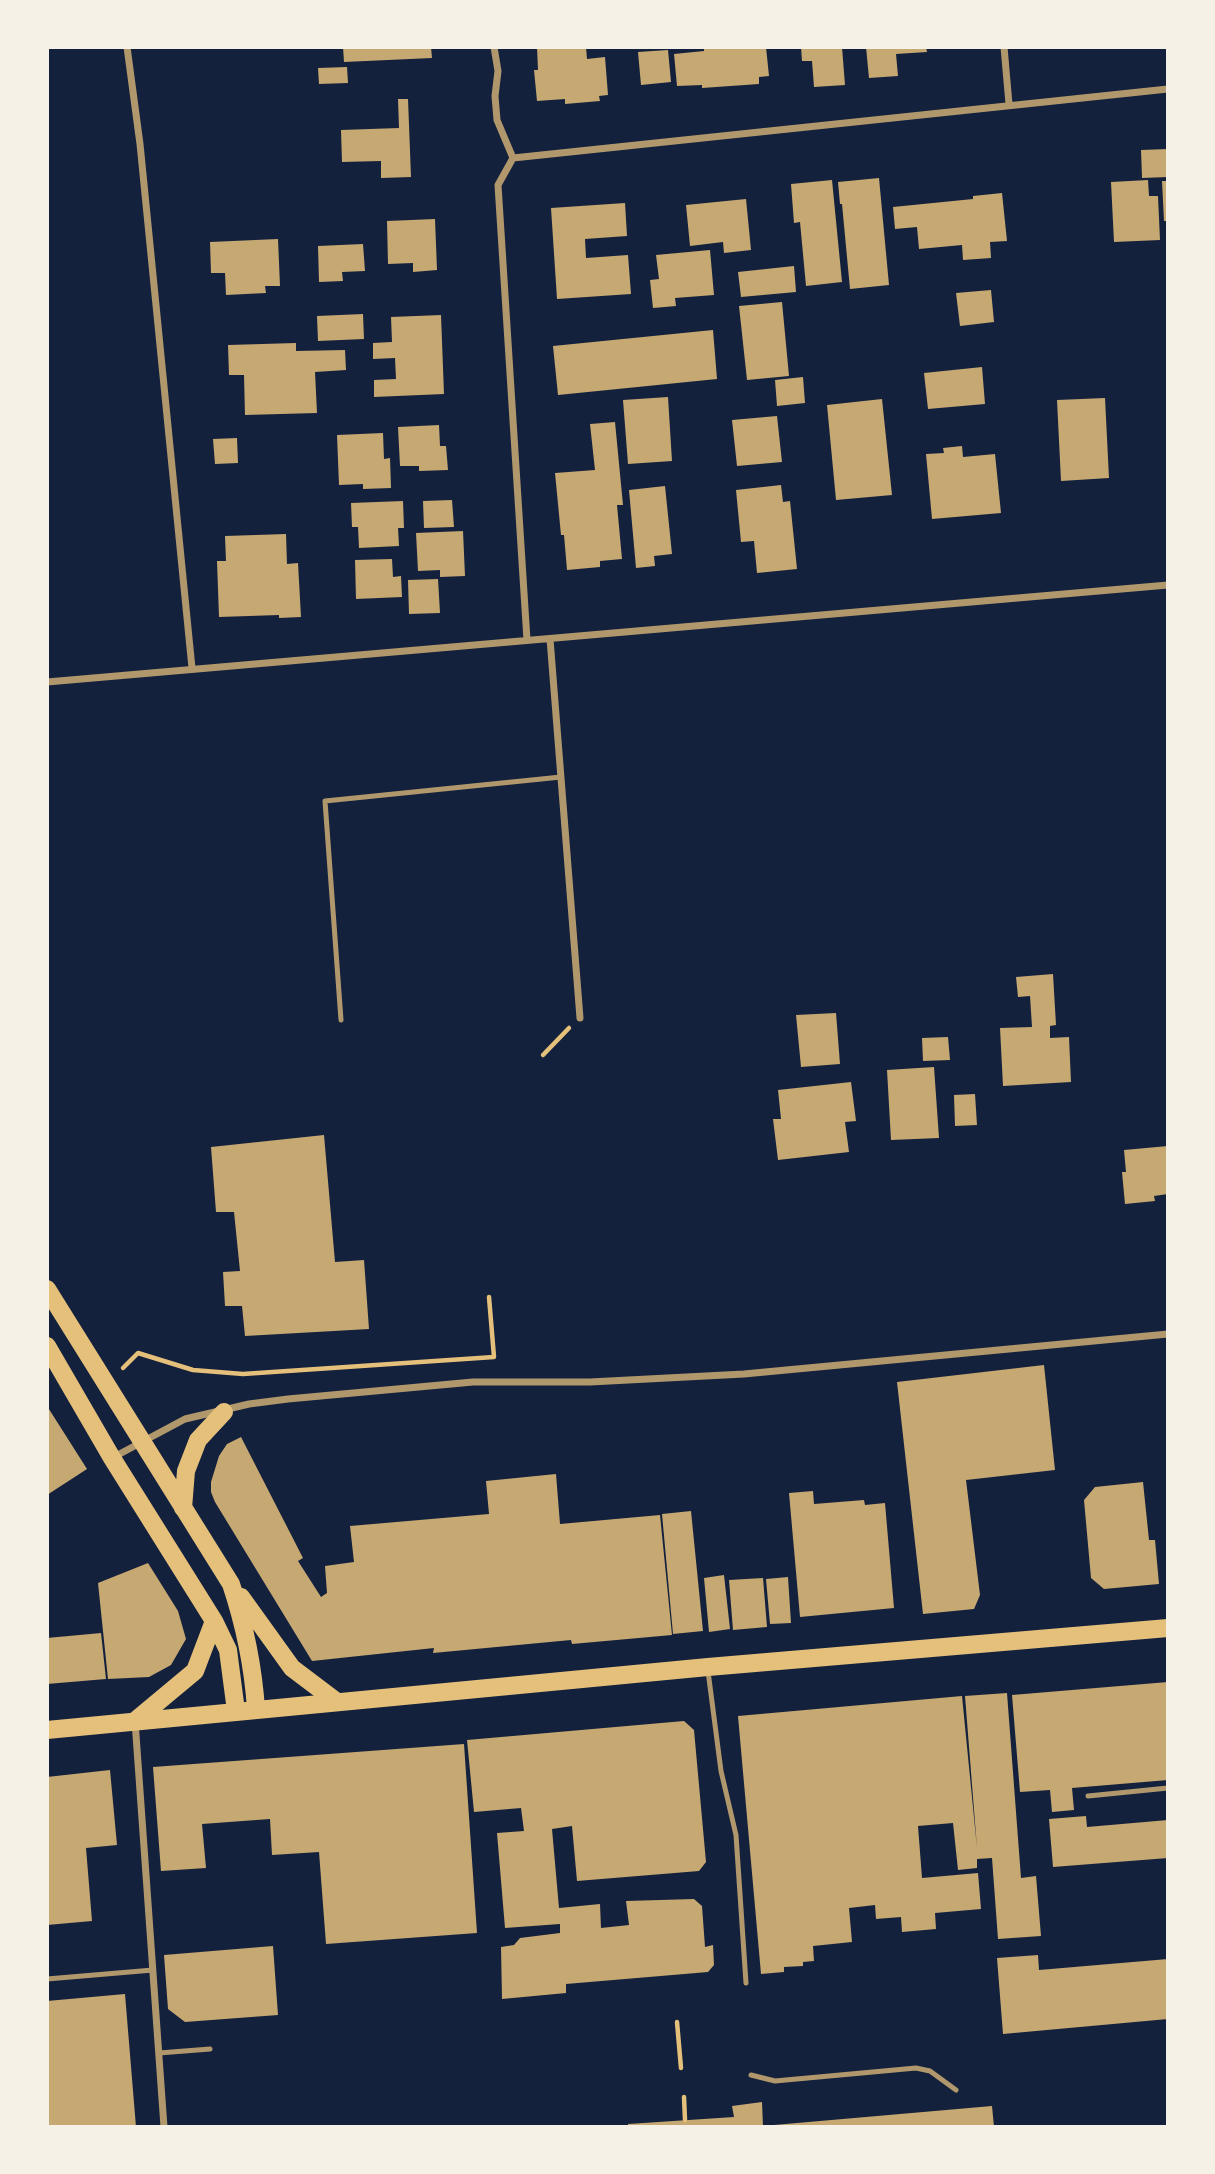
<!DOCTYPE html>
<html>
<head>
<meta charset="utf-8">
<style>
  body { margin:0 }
  #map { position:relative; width:1215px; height:2174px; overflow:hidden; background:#14213d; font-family:"DM Sans",sans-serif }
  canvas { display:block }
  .frame { position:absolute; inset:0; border:49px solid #f6f1e7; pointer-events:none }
</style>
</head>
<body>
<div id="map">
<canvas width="1215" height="2174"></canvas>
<div class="frame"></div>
</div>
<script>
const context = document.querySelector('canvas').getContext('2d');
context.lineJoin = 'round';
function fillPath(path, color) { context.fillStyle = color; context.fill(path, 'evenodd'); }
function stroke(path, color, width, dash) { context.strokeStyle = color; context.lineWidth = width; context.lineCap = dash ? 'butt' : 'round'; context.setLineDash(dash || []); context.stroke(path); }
const building = new Path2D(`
  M 343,47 L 431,47 L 432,58 L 344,62 Z
  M 537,47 L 586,47 L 587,59 L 605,57 L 608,95 L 599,96 L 600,101 L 565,104 L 565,99 L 537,101 L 534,70 L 538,70 Z
  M 704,47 L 766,47 L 769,76 L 759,77 L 759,84 L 702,88 L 702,85 L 677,86 L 674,54 L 704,51 Z
  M 801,47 L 842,47 L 845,85 L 814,87 L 812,61 L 802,61 Z
  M 866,47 L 926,47 L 927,52 L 896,54 L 898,76 L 869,78 Z
  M 668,50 L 671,82 L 641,85 L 638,52 Z
  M 347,67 L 348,83 L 319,84 L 318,68 Z
  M 398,99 L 408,99 L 411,177 L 381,178 L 381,161 L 342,162 L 341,130 L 399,128 Z
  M 1168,149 L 1168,177 L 1142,178 L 1141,150 Z
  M 879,178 L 889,285 L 850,289 L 842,204 L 840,204 L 838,182 Z
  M 832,180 L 842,282 L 806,286 L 800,222 L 794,223 L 791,184 Z
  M 1148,180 L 1149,196 L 1158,196 L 1160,240 L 1114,242 L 1111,182 Z
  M 1162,181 L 1168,181 L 1168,221 L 1164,221 Z
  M 1002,193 L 1007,241 L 990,242 L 991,258 L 963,260 L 962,245 L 919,249 L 917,227 L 895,229 L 893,207 L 973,199 L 973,196 Z
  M 746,199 L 751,250 L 724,253 L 723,242 L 690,246 L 686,205 Z
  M 625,203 L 627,236 L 585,239 L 586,258 L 628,255 L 631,294 L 557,299 L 551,208 Z
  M 435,219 L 437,270 L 413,272 L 413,263 L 388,264 L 387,221 Z
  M 278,239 L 280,286 L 265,286 L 266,293 L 226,295 L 225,273 L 211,273 L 210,242 Z
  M 363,244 L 365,271 L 342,272 L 343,281 L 319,282 L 318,246 Z
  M 710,250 L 714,295 L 675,298 L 676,306 L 653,308 L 650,280 L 659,279 L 656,255 Z
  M 794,266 L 796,292 L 741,297 L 738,272 Z
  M 991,290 L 994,322 L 960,326 L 956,293 Z
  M 782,302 L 789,376 L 747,380 L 739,306 Z
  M 363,314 L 364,339 L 318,341 L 317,316 Z
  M 441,315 L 444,394 L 374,397 L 374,380 L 396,379 L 395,358 L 373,359 L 373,343 L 392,342 L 391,317 Z
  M 713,330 L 717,379 L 558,395 L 553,346 Z
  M 296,343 L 296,351 L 345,350 L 346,370 L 315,372 L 317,413 L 245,415 L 244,375 L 229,375 L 228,345 Z
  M 982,367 L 985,404 L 928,409 L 924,373 Z
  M 803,377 L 805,403 L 777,406 L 775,380 Z
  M 668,397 L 672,461 L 628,464 L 623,400 Z
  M 1105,398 L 1109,478 L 1061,481 L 1057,400 Z
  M 882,399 L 892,495 L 836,500 L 827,405 Z
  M 777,416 L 782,462 L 737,466 L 732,420 Z
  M 615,422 L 623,505 L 617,505 L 622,559 L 600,561 L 600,567 L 567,570 L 564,535 L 561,535 L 555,473 L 595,470 L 590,424 Z
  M 439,425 L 440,446 L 446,446 L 448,470 L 419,471 L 419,466 L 400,466 L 398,427 Z
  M 383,433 L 384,459 L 390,458 L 391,488 L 363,489 L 363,484 L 339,485 L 337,435 Z
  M 237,438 L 238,463 L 215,464 L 213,439 Z
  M 962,446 L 963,457 L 995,454 L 1001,513 L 932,519 L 926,454 L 944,453 L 943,448 Z
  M 781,485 L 783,502 L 790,501 L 797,569 L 757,573 L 754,541 L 741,542 L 736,490 Z
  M 665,486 L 672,554 L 654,556 L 655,566 L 636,568 L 629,490 Z
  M 452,500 L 454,527 L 424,528 L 423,501 Z
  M 403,501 L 404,528 L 398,528 L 399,546 L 359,548 L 358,527 L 352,527 L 351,503 Z
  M 463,531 L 465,576 L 440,577 L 440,570 L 418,571 L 416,533 Z
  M 286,534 L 287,564 L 298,563 L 301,617 L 279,618 L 279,615 L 219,617 L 217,561 L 226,561 L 225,536 Z
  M 392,559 L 393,577 L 401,576 L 402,597 L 356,599 L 355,560 Z
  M 438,579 L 440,613 L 409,614 L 408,580 Z
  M 1053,974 L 1056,1025 L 1050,1026 L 1050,1038 L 1069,1037 L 1071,1082 L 1003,1086 L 1000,1028 L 1032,1027 L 1030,996 L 1018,997 L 1016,977 Z
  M 836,1013 L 840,1064 L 801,1067 L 796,1015 Z
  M 948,1037 L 950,1060 L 923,1061 L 922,1038 Z
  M 934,1067 L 939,1138 L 891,1140 L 887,1070 Z
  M 851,1082 L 856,1121 L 845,1122 L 849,1152 L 778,1160 L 773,1119 L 781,1119 L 778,1090 Z
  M 975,1094 L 977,1125 L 955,1126 L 954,1095 Z
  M 324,1135 L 335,1262 L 364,1260 L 369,1329 L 245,1336 L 242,1306 L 225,1306 L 223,1272 L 240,1271 L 234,1212 L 216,1212 L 211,1147 Z
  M 1168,1146 L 1168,1194 L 1154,1196 L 1155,1201 L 1125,1204 L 1122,1172 L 1126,1172 L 1124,1150 Z
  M 1044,1365 L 1055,1470 L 966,1480 L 980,1595 L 974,1609 L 923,1614 L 897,1382 Z
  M 47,1406 L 87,1469 L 47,1495 Z
  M 241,1437 L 303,1558 L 298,1561 L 321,1597 L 327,1593 L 325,1566 L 354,1562 L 350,1526 L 489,1514 L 486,1481 L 556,1474 L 560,1524 L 660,1515 L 672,1635 L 572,1644 L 571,1640 L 433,1653 L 434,1648 L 312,1661 L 215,1502 L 211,1492 L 211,1482 L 219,1456 L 227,1444 Z
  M 1143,1482 L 1149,1540 L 1155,1540 L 1159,1584 L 1104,1589 L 1091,1578 L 1084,1500 L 1095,1487 Z
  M 813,1491 L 814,1504 L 864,1500 L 865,1505 L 885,1503 L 894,1608 L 800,1617 L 789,1493 Z
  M 691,1511 L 703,1631 L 673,1634 L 662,1514 Z
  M 148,1563 L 178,1611 L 186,1639 L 171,1665 L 149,1677 L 108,1679 L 98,1583 Z
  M 724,1575 L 730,1629 L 709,1632 L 704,1578 Z
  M 788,1577 L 791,1623 L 770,1624 L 766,1579 Z
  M 763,1578 L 767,1627 L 733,1630 L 729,1580 Z
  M 101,1633 L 106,1679 L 47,1684 L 47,1638 Z
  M 1168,1682 L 1168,1780 L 1072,1788 L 1074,1810 L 1052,1812 L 1050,1790 L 1020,1792 L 1012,1695 Z
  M 1007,1693 L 1021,1878 L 1036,1876 L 1041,1936 L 998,1939 L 992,1858 L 977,1859 L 977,1868 L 958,1870 L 953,1823 L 918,1826 L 922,1878 L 978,1873 L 981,1909 L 935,1913 L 936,1929 L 902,1932 L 901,1917 L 876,1919 L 875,1905 L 849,1908 L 852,1942 L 813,1946 L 814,1961 L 803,1962 L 803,1966 L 784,1967 L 784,1972 L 761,1974 L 738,1716 L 962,1696 L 977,1848 L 965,1696 Z
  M 684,1721 L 694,1730 L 706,1862 L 699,1871 L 577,1881 L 572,1826 L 552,1829 L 559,1908 L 600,1904 L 601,1928 L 629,1925 L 626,1901 L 694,1899 L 702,1906 L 705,1947 L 713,1945 L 714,1965 L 708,1972 L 566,1984 L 566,1993 L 502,1999 L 501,1947 L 514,1945 L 520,1938 L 560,1933 L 560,1924 L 505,1928 L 497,1833 L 524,1831 L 521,1808 L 474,1812 L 467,1740 Z
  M 464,1744 L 477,1933 L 326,1944 L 319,1852 L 272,1855 L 270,1819 L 202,1824 L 206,1868 L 161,1871 L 153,1767 Z
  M 110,1770 L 117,1845 L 86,1848 L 92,1921 L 47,1925 L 47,1777 Z
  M 1086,1816 L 1087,1827 L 1168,1820 L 1168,1858 L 1053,1867 L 1049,1819 Z
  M 273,1946 L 278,2015 L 185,2022 L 168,2009 L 164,1955 Z
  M 1038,1955 L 1039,1970 L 1168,1959 L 1168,2019 L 1003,2034 L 997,1958 Z
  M 125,1994 L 136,2127 L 47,2127 L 47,2001 Z
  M 762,2102 L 763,2127 L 628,2127 L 628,2124 L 734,2117 L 732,2106 Z
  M 992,2106 L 994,2127 L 774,2127 L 774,2125 Z`);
const path = new Path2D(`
  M 543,1055 L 569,1028
  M 123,1368 L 138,1353 L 193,1370 L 243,1374 L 494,1357 L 489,1297
  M 677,2022 L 681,2068
  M 684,2097 L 685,2120`);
const service = new Path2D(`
  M 341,1020 L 325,801 L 561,777
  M 708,1671 L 721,1771 L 736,1835 L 746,1983
  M 1088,1796 L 1168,1788
  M 47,1979 L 153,1970
  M 159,2053 L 210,2049
  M 751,2075 L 775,2081 L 916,2068 L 930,2071 L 956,2090`);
const minor = new Path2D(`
  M 127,47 L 140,144 L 192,668
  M 494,47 L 498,71 L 495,96 L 497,120 L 513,158
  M 1004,47 L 1009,104
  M 513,158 L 1168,89
  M 513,158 L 498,185 L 527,640
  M 550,639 L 580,1018
  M 47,682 L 1168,585
  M 112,1458 L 185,1419 L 249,1404 L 288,1399 L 473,1382 L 590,1382 L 744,1374 L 1168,1334
  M 135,1721 L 164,2127`);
const primary = new Path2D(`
  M 47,1289 L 231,1584 C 245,1626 253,1664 256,1709
  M 47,1346 L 112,1458 L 214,1621 L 228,1650 L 236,1711
  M 183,1508 L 186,1471 L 198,1440 L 224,1412
  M 241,1597 L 292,1668 L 337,1702
  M 135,1721 L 195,1671 L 214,1621
  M 47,1730 L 708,1667 L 1168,1628`);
fillPath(building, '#c6a872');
stroke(path, '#e5c07b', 4.5);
stroke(service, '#b1986c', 5);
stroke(minor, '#b1986c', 7);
stroke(primary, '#e5c07b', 18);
</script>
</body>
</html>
